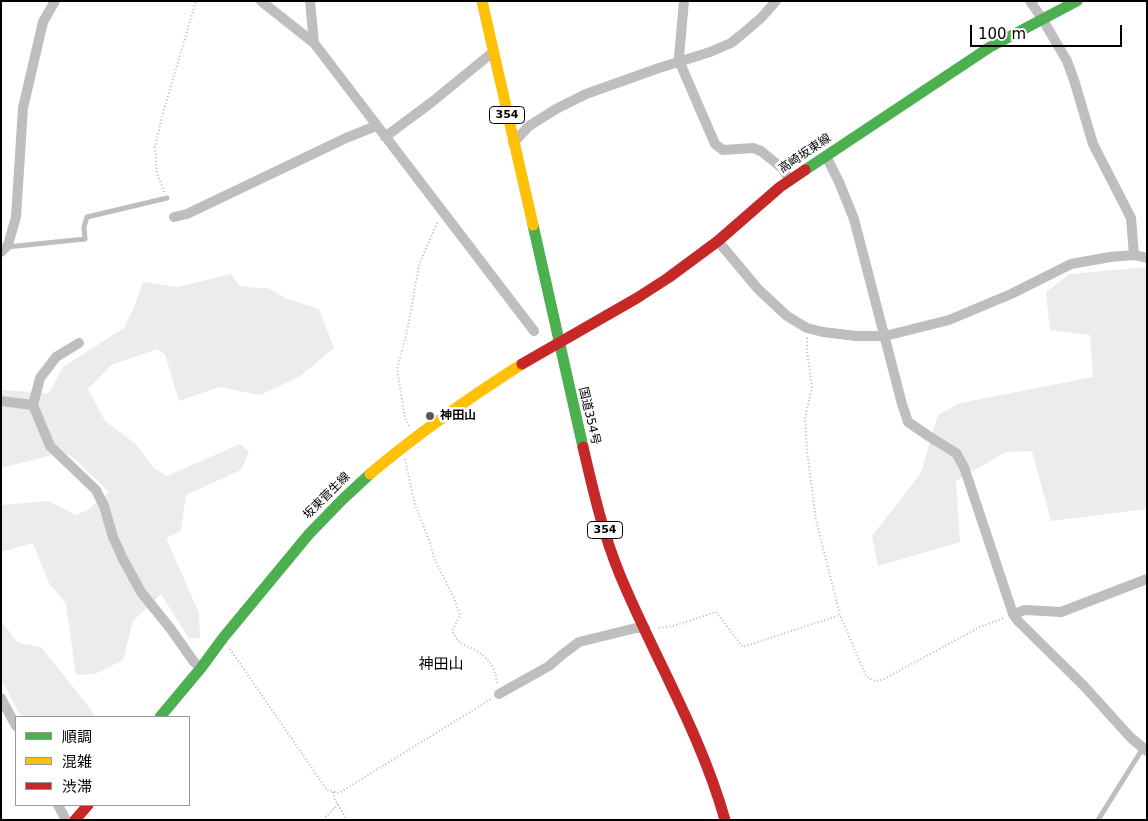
<!DOCTYPE html>
<html>
<head>
<meta charset="utf-8">
<style>
  body { margin:0 }
  #map { position:relative; width:1148px; height:821px; overflow:hidden; background:#fff; font-family:"DejaVu Sans","Noto Sans JP",sans-serif }
  canvas { display:block }
  .frame { position:absolute; inset:0; border:2px solid #000; pointer-events:none }
  .legend { position:absolute; left:15px; top:716px; width:175px; height:90px; box-sizing:border-box; background:#fff; border:1px solid #999; margin:0; padding:6px 9px; list-style:none; font-size:15px; color:#000 }
  .legend li { display:flex; align-items:center; gap:10px; height:25px }
  .legend b { width:25px; border:1px solid #999 }
  .scale { position:absolute; left:970px; top:25px; width:152px; height:22px; box-sizing:border-box; border:2px solid #000; border-top:0; padding-left:6px; font-size:15px; line-height:18px; white-space:nowrap; color:#000; -webkit-text-stroke:4px #fff; paint-order:stroke }
</style>
</head>
<body>
<div id="map">
<canvas width="1148" height="821"></canvas>
<div class="frame"></div>
<ul class="legend">
<li><b style="height:6px;background:#4caf50"></b>順調</li>
<li><b style="height:6px;background:#ffc107"></b>混雑</li>
<li><b style="height:6px;background:#c62828"></b>渋滞</li>
</ul>
<div class="scale">100 m</div>
</div>
<script>
const context = document.querySelector('canvas').getContext('2d');
context.lineJoin = 'round';
function fillPath(path, color) { context.fillStyle = color; context.fill(path, 'evenodd'); }
function stroke(path, color, width, dash) { context.strokeStyle = color; context.lineWidth = width; context.lineCap = dash ? 'butt' : 'round'; context.setLineDash(dash || []); context.stroke(path); }
function write(font, color, halo, rows, align = 'center') {
  context.font = font + ' "DejaVu Sans","Noto Sans JP",sans-serif'; context.lineWidth = 5; context.setLineDash([]); context.textBaseline = 'middle'; context.strokeStyle = halo; context.fillStyle = color; for (const [text, x, y, turn = 0] of rows) {
    context.save(); context.translate(x, y); context.rotate((+turn || 0) * Math.PI / 180); context.textAlign = isNaN(turn) ? turn : align; if (halo) context.strokeText(text, 0, 0); context.fillText(text, 0, 0); context.restore();
  }
}
const green = new Path2D(`
  M 1147,267 L 1147,509 L 1051,521 L 1032,451 L 1006,452 L 956,481 L 960,542 L 878,566 L 872,536 L 921,473 L 938,415 L 960,403 L 1093,377 L 1090,335 L 1050,330 L 1046,292 L 1070,274 Z
  M 231,274 L 240,286 L 258,288 L 268,288 L 285,298 L 319,309 L 334,348 L 299,377 L 260,395 L 219,387 L 179,401 L 165,354 L 157,349 L 111,365 L 88,389 L 105,421 L 136,444 L 154,468 L 167,476 L 240,444 L 249,452 L 241,470 L 186,495 L 181,531 L 166,538 L 199,613 L 200,638 L 189,639 L 161,594 L 133,621 L 123,660 L 95,674 L 76,675 L 66,604 L 49,583 L 36,551 L 33,543 L 1,552 L 1,505 L 49,501 L 75,515 L 86,511 L 109,492 L 76,460 L 64,452 L 1,468 L 1,390 L 49,393 L 63,367 L 124,328 L 135,305 L 143,282 L 178,287 Z
  M 1,621 L 18,643 L 41,647 L 89,707 L 95,717 L 21,717 L 1,679 Z`);
const path = new Path2D(`
  M 164,192 L 157,173 L 155,147 L 163,113 L 196,1
  M 807,338 L 807,351 L 812,387 L 805,418 L 807,451 L 816,520 L 840,615 L 866,676 L 874,681 L 882,680 L 980,627 L 1004,618
  M 409,426 L 405,418 L 397,369 L 407,332 L 419,265 L 438,221
  M 405,459 L 415,505 L 430,542 L 434,558 L 454,598 L 460,615 L 452,631 C 459,644 461,643 473,649 C 488,657 495,666 497,683
  M 659,628 L 673,626 L 716,612 L 743,647 L 840,615
  M 230,649 L 327,790 L 339,793 L 491,699
  M 333,792 L 334,798 L 347,820
  M 323,820 L 338,804`);
const lane = new Path2D(`
  M 7,247 L 85,239 L 84,227 L 87,217 L 167,198
  M 1098,820 L 1143,748`);
const street = new Path2D(`
  M 261,1 L 314,43 L 534,331
  M 310,1 L 314,43
  M 684,1 L 679,57 L 680,63 L 715,144 L 723,150 L 753,148 L 761,151 L 783,169 L 790,181
  M 1030,1 L 1043,20 L 1067,61 L 1074,80 L 1093,144 L 1131,218 L 1134,255
  M 385,137 L 432,102 L 493,52
  M 513,143 L 529,126 L 556,109 L 586,94 L 659,68 L 710,52 L 731,43 L 741,35 L 761,18 L 776,1
  M 826,156 L 839,182 L 854,219 L 902,404 L 908,422 L 930,437 L 956,453 L 964,467 L 1013,614 L 1018,621 L 1084,686 L 1131,738 L 1147,751
  M 174,217 L 187,214 L 346,138 L 376,126
  M 718,241 L 758,289 L 787,316 L 807,328 L 823,332 L 856,336 L 885,336 L 949,320 L 1011,294 L 1071,264 L 1110,257 L 1134,255 L 1147,258
  M 1,252 L 8,245 L 16,217 L 23,108 L 43,22 L 55,1
  M 79,343 L 56,357 L 47,369 L 40,378 L 33,405 L 50,446 L 96,490 L 104,506 L 113,537 L 123,559 L 141,592 L 170,628 L 194,662 L 201,668
  M 1,401 L 33,405
  M 1013,614 L 1025,610 L 1061,612 L 1147,579
  M 499,694 L 549,666 L 563,654 L 579,642 L 636,628 L 645,628
  M 1,698 L 16,726
  M 58,805 L 66,820`);
const fast = new Path2D(`
  M 805,170 L 990,47 L 1077,1
  M 533,225 L 583,447
  M 160,717 L 201,668 L 223,638 L 309,534 L 342,500 L 370,474`);
const slow = new Path2D(`
  M 482,1 L 533,225
  M 370,474 C 418,433 469,398 522,364`);
const jam = new Path2D(`
  M 522,364 L 637,298 L 668,278 L 718,241 L 780,187 L 805,170
  M 583,447 C 593,490 603,534 620,575 C 654,657 701,734 725,820
  M 75,820 L 88,805`);
const markers = [
  [430,416,5,"#595959"]
];
const shields = [
  [507,115,35],
  [605,530,35]
];
const shieldNames = [
  ["354",507,115],
  ["354",605,530]
];
const streetNames = [
  ["高崎坂東線",805,154,-34],
  ["国道354号",589,416,77],
  ["坂東菅生線",327,496,-45]
];
const poiNames = [
  ["神田山",440,416]
];
const quarterNames = [
  ["神田山",441,665]
];
fillPath(green, '#ececec');
stroke(path, '#b9b9b9', 2, [1, 2.5]);
stroke(lane, '#bebebe', 5);
stroke(street, '#bebebe', 10);
stroke(fast, '#4caf50', 11);
stroke(slow, '#ffc107', 11);
stroke(jam, '#c62828', 11);
for (const [x, y, r, color] of markers) { const dot = new Path2D(); dot.arc(x, y, r, 0, 2 * Math.PI); context.fillStyle = color; context.fill(dot); stroke(dot, '#fff', 2); }
for (const [x, y, w] of shields) { const box = new Path2D(); box.roundRect(x - w / 2, y - 8.5, w, 17, 4); context.fillStyle = '#fff'; context.fill(box); stroke(box, '#000', 1); }
write('bold 11px', '#000', null, shieldNames);
write('12px', '#000', '#fff', streetNames);
write('bold 12px', '#000', '#fff', poiNames, 'left');
write('15px', '#000', '#fff', quarterNames);
</script>
</body>
</html>
